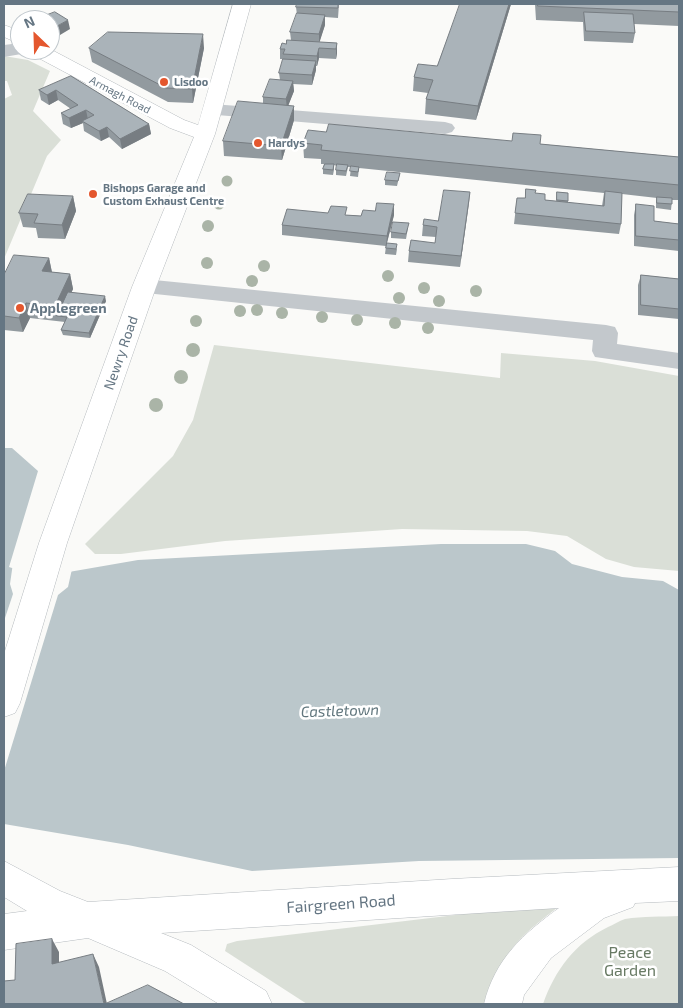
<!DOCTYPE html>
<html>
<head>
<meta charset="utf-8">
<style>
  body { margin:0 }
  #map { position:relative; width:683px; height:1008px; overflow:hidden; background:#fafaf8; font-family:"Exo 2",sans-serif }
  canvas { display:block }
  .frame { position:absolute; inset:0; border:5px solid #657683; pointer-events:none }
  .north { position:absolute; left:10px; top:10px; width:50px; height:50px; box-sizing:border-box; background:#fff; border:1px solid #c1c8cd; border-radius:50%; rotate:336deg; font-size:14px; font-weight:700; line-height:20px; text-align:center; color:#657683 }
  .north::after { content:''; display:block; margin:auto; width:18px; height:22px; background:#e4572e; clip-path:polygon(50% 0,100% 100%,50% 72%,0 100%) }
</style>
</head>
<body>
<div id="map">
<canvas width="683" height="1008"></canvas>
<div class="frame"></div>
<div class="north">N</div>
</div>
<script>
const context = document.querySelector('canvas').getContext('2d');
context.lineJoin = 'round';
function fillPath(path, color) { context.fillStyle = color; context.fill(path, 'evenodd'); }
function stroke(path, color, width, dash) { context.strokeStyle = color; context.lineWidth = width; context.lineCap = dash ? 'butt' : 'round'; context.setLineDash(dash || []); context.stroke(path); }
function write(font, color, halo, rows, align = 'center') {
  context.font = font + ' "Exo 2",sans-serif'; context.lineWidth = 5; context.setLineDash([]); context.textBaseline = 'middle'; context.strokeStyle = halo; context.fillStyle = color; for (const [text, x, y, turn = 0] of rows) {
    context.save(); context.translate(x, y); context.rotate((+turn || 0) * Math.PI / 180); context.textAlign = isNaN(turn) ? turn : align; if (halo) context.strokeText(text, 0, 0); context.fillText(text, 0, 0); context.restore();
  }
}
const green = new Path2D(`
  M 4,56 L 28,60 L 50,71 L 33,111 L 61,140 L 47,156 L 4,259 L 4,99 L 12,95 L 7,81 L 4,81 Z
  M 214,345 L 500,378 L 501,353 L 595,361 L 679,376 L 679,571 L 634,567 L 606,559 L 567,536 L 527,531 L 402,529 L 225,541 L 121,554 L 95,554 L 85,544 L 173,456 L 193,420 Z
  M 565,902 C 541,920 513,940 500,968 C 495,980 491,992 486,1004 L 307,1004 L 225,951 L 227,944 L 237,941 Z
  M 679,916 L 679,1004 L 543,1004 C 555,970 575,943 608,927 C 613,925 619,921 625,919 C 643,916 662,917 679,916 Z`);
const water = new Path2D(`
  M 4,448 L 12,448 L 38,471 L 9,567 L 40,577 L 138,560 L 441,544 L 526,544 L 555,551 L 572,564 L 622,577 L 663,581 L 679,590 L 679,858 L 419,861 L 252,871 L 128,845 L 4,824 Z`);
const pier = new Path2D(`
  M 15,558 L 12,566 L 40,574 L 72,569 L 68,587 L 58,595 L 4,771 L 4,621 L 13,594 L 10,584 L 13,563 Z`);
const minor = new Path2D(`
  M 20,43 L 20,50 L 29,50 L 27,53 L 4,57 L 4,45 Z
  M 212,104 L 445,122 L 452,124 L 455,128 L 452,132 L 445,134 L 205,114 L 202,110 L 205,106 Z
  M 144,279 L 606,325 L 615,327 L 618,333 L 617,344 L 679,353 L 679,369 L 595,357 L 592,351 L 593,340 L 136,292 L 132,287 L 136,282 Z`);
const major = new Path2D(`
  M 233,4 L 251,4 L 215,134 L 156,287 L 67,543 L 20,703 L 15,713 L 4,717 L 4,654 L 39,543 L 132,287 L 194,137 L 170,128 L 31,54 L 29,50 L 50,49 L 184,120 L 198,125 Z
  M 4,25 L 20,31 L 20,44 L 4,37 Z
  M 4,861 L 60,891 L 88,902 L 452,879 L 679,867 L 679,901 L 635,903 L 633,907 L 604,918 L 551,958 L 524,995 L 522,1004 L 484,1004 C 495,959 523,934 559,908 L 161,933 L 191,945 L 266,991 L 272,1004 L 219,1004 L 165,971 L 88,938 L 4,950 L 4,914 L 27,911 L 4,897 Z`);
const trees = [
  [227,181,5.5],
  [219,204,5.5],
  [208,226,6],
  [207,263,6],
  [264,266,6],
  [388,276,6],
  [252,281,6],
  [424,288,6],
  [476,291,6],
  [399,298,6],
  [439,301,6],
  [257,310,6],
  [240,311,6],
  [282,313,6],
  [322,317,6],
  [357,320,6],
  [196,321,6],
  [395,323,6],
  [428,328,6],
  [193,350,7],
  [181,377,7],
  [156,405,7]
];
const wall = new Path2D(`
  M 339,4 L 338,18 L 325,17 L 325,25 L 319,42 L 337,43 L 337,53 L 336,59 L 319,58 L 317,66 L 316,66 L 316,70 L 312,85 L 293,84 L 294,91 L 288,105 L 294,120 L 282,160 L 224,156 L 223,141 L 263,103 L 263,97 L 280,80 L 279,73 L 283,59 L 280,59 L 280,49 L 291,40 L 290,32 L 297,15 L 296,7 Z
  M 511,4 L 476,120 L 425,114 L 426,99 L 428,93 L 413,91 L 414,77 L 437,66 Z
  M 535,4 L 679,4 L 679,26 L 634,24 L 635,33 L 633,43 L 584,41 L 583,22 L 536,20 Z
  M 89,48 L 204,48 L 193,103 L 168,102 L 92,62 Z
  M 71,76 L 149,124 L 151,134 L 122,149 L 109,137 L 101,141 L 84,131 L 83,123 L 71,128 L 63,124 L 61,113 L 71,109 L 58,100 L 49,105 L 41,100 L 39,90 Z
  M 326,132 L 540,144 L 679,157 L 679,200 L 672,200 L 671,210 L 656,208 L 656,202 L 657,198 L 622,194 L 621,224 L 619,234 L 514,224 L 517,198 L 525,198 L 535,193 L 545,200 L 556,201 L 557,192 L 568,193 L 568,203 L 602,206 L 604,193 L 359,168 L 358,177 L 350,176 L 351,167 L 348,167 L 346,176 L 336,175 L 336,170 L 337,166 L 334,165 L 334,170 L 333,175 L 323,174 L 323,169 L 324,164 L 321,164 L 321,159 L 304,158 L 303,143 Z
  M 400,173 L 397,186 L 385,185 L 385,180 Z
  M 470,192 L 460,267 L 408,262 L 409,251 L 435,243 L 436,237 L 422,236 L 423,225 L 438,221 Z
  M 73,196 L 76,211 L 65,239 L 38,238 L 36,228 L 23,227 L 19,213 Z
  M 636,204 L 654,221 L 679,224 L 679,251 L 634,246 L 634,215 Z
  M 347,215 L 361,216 L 394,215 L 387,243 L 397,249 L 396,255 L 385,254 L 386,246 L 282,235 L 282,225 Z
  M 408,228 L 406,239 L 391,238 L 391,232 Z
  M 49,258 L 52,272 L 70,274 L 73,289 L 71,293 L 106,301 L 90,338 L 63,335 L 61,330 L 65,322 L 30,318 L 23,332 L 4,330 L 4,275 Z
  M 641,275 L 679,279 L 679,319 L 638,315 L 638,285 Z`);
const shadedWall = new Path2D(`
  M 509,4 L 511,4 L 476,120 L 478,106 Z
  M 325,15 L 325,25 L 319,44 L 319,34 Z
  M 68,20 L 70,29 L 50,41 L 50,30 Z
  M 203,34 L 204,48 L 193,103 L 192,89 Z
  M 337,43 L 337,53 L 336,59 L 336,49 Z
  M 319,48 L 319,58 L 317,66 L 317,56 Z
  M 316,61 L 316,70 L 312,85 L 312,75 Z
  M 293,81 L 294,91 L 287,109 L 286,99 Z
  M 56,90 L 58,100 L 49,105 L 47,95 Z
  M 294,106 L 294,120 L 282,160 L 281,146 Z
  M 86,110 L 88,120 L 82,121 L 83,123 L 71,128 L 69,118 Z
  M 149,124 L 151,134 L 122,149 L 120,139 Z
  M 107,127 L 109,137 L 101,141 L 99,131 Z
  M 470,192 L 469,203 L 460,267 L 461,256 Z
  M 73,196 L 76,211 L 65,239 L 62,225 Z
  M 394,204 L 394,215 L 386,246 L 387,236 Z
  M 49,258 L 52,273 L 42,271 Z
  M 70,274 L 73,289 L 61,316 L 57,316 L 55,306 Z
  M 105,296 L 106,301 L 90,338 L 89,333 Z
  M 26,303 L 30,318 L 23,332 L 19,318 Z
  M 52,939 L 59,952 L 59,977 L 52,964 Z
  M 93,954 L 99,967 L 107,1004 L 104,1004 Z`);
const building = new Path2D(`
  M 297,4 L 338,4 L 338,8 L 296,7 Z
  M 460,4 L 509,4 L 478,106 L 426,99 L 433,80 L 414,77 L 418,64 L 437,66 Z
  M 538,4 L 679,4 L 679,12 L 538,6 Z
  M 55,12 L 68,20 L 50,30 L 50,20 L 34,20 Z
  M 584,12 L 633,14 L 635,33 L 586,31 Z
  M 297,13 L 325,15 L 319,34 L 290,32 Z
  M 108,32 L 203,34 L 192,89 L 166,88 L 89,48 Z
  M 287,40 L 337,43 L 336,49 L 319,48 L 317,56 L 283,54 L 285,49 L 280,49 L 282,43 L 286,44 Z
  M 283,59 L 316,61 L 312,75 L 279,73 Z
  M 71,76 L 149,124 L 120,139 L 107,127 L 99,131 L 82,121 L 94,115 L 86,110 L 69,118 L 61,113 L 78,105 L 56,90 L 47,95 L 39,90 Z
  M 270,79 L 293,81 L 286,99 L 263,97 Z
  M 238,101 L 294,106 L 281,146 L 223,141 Z
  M 329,124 L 512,141 L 513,133 L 541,135 L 540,144 L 679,157 L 679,185 L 321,150 L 322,145 L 303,143 L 308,130 L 326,132 Z
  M 325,164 L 334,164 L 333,170 L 323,169 Z
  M 337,164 L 348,165 L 346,171 L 336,170 Z
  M 351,166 L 359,167 L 358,172 L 350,171 Z
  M 387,172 L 400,173 L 398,181 L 385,180 Z
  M 526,189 L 536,190 L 535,193 L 545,194 L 545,200 L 604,206 L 605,191 L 622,193 L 621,224 L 515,213 L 517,198 L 525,198 Z
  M 444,190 L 470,192 L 461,256 L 409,251 L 411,240 L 435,243 L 437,227 L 423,225 L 424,219 L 438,221 Z
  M 557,192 L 568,193 L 568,201 L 557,200 Z
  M 28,194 L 73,196 L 62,225 L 34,223 L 38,214 L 19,213 Z
  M 657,197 L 672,198 L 672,204 L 657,203 Z
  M 377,203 L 394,204 L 387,236 L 282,225 L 287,209 L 328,213 L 331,206 L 347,207 L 345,215 L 361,216 L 363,210 L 375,211 Z
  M 636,204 L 654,206 L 654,221 L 679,224 L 679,240 L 636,236 Z
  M 393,222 L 409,223 L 406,234 L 391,232 Z
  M 387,243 L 397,244 L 396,249 L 386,248 Z
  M 14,255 L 49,258 L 42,271 L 70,274 L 55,306 L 26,303 L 19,318 L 4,316 L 4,275 Z
  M 641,275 L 679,279 L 679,309 L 641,305 Z
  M 68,292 L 105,296 L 89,333 L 61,330 L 67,317 L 57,316 Z
  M 52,939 L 52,964 L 93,954 L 104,1004 L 4,1004 L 4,981 L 15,980 L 16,944 Z
  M 148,985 L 184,1004 L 105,1004 Z`);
const markers = [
  [164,82,5,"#e4572e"],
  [258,143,5,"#e4572e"],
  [93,194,5,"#e4572e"],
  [20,308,5,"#e4572e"]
];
const farPoinames = [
  ["Lisdoo",174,82],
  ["Hardys",268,143],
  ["Bishops Garage and",103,188],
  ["Custom Exhaust Centre",103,201]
];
const farStreetnames = [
  ["Armagh Road",120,95,28]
];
const poiNames = [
  ["Applegreen",30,308]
];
const streetNames = [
  ["Newry Road",121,353,-71]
];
const waterNames = [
  ["Castletown",340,711,-2]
];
const nearStreetnames = [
  ["Fairgreen Road",341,904,-4]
];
const nearParknames = [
  ["Peace",630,953],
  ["Garden",630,971]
];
fillPath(green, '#dadfd7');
fillPath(water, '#bbc7cb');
fillPath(pier, '#fafaf8');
stroke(major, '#b5babe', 1);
fillPath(minor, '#c3c8cc');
fillPath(major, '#fff');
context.fillStyle = '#aab4a7';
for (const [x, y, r] of trees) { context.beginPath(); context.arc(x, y, r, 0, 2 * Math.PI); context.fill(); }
fillPath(wall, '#929a9f');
fillPath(shadedWall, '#777d82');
fillPath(building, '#aab3b9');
stroke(building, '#777d82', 1);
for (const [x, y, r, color] of markers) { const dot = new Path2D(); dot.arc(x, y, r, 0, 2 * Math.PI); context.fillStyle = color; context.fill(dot); stroke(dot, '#fff', 2); }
write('bold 11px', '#657683', '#fff', farPoinames, 'left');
write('11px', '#657683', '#fff', farStreetnames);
write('bold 14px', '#657683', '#fff', poiNames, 'left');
write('14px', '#657683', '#fff', streetNames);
write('italic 15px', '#60757c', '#fff', waterNames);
write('16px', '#657683', '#fff', nearStreetnames);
write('16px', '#687a64', '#fff', nearParknames);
</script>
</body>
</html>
